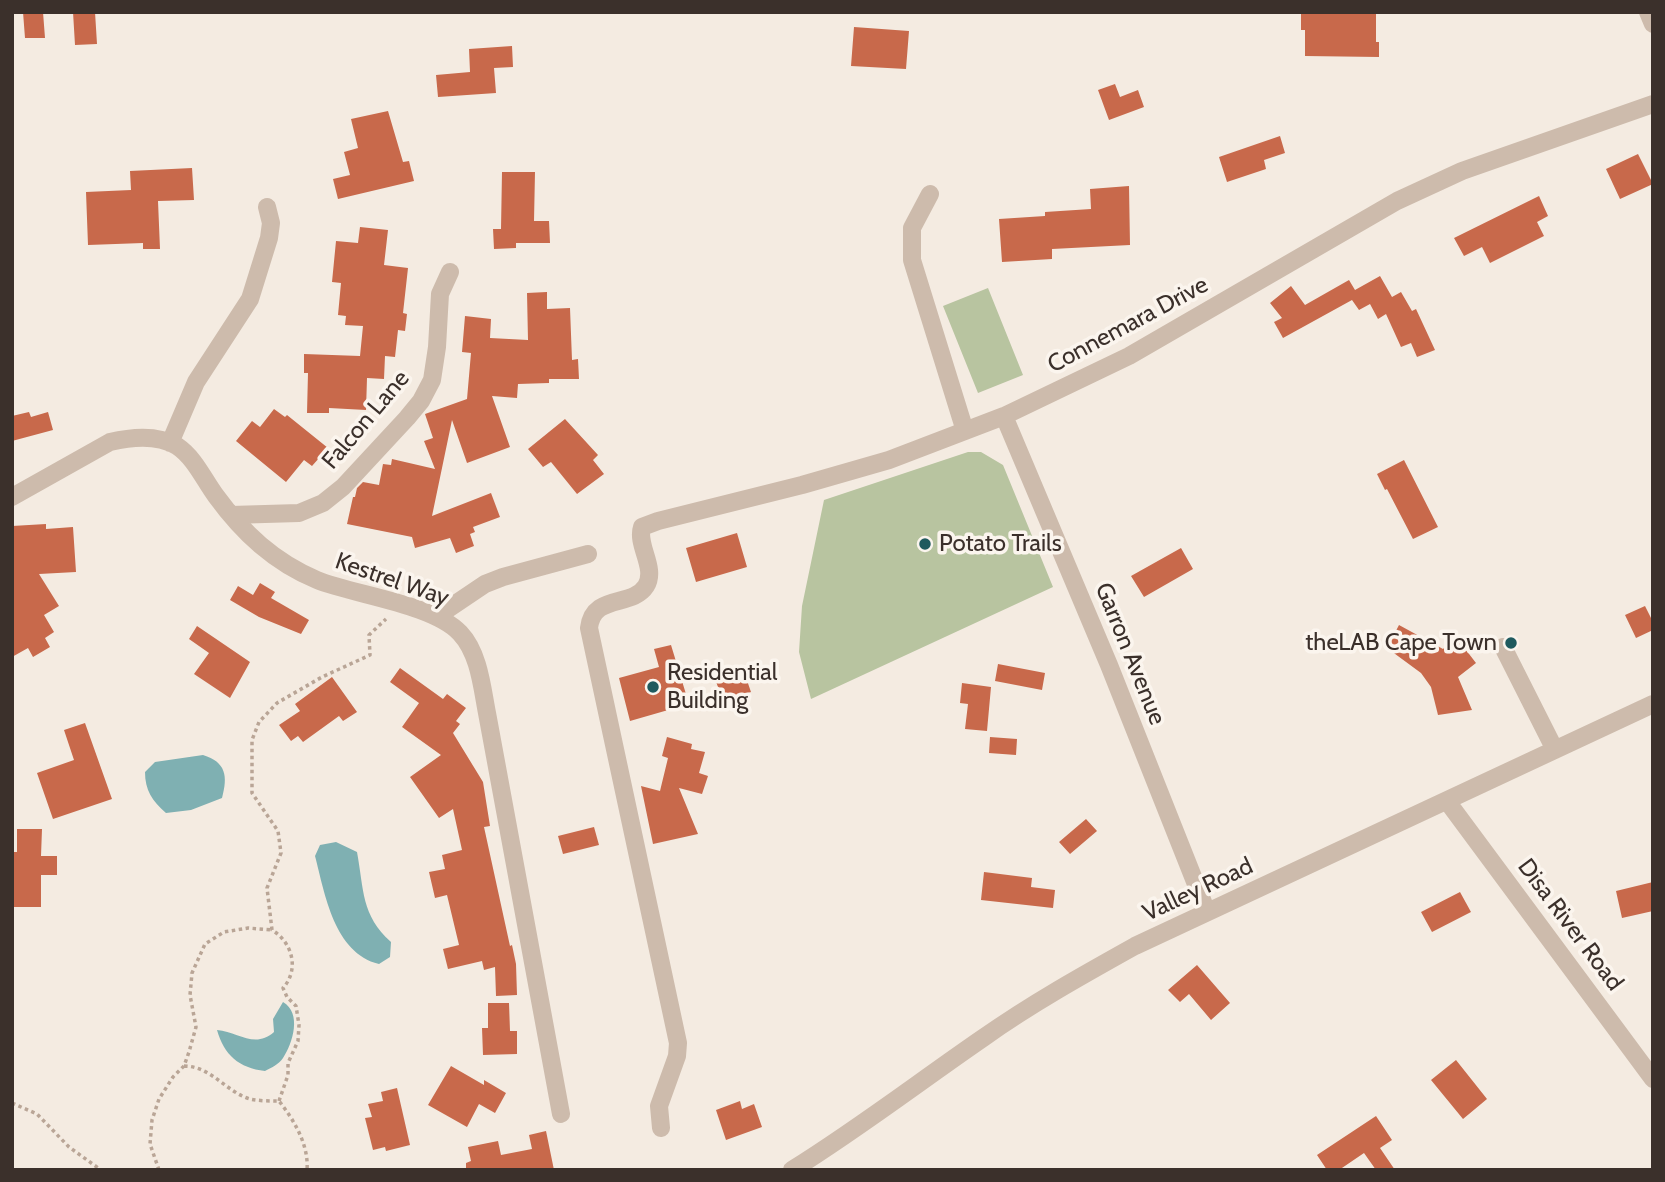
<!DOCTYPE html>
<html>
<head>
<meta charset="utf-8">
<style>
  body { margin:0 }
  #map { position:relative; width:1665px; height:1182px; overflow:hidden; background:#f4ebe1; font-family:Cabin,sans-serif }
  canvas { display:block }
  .frame { position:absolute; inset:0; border:14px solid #3b302b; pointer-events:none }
</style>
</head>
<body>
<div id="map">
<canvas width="1665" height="1182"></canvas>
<div class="frame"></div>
</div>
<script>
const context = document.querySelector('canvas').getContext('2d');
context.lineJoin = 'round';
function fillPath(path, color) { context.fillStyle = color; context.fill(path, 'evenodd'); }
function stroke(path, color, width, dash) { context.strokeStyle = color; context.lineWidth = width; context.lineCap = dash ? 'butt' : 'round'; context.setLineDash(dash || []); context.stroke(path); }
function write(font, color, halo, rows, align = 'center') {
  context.font = font + ' Cabin,sans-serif'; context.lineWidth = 7; context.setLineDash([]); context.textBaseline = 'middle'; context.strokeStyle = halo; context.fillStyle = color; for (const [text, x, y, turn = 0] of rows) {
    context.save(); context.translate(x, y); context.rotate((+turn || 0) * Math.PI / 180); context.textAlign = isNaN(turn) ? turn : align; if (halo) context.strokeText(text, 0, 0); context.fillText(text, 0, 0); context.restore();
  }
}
const green = new Path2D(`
  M 988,288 L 1023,375 L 978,393 L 943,306 Z
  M 968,452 L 981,452 L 1003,465 L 1053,587 L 811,699 L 799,652 L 802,606 L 824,500 Z`);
const water = new Path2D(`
  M 203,755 C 226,762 228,776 222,798 L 191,810 L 166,813 C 152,801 145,790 145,772 L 155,762 Z
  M 336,842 L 357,852 C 364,890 361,915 391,942 L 390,957 L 379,964 C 334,953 325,894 315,856 L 320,845 Z
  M 283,1002 C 302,1013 293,1043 283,1058 C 279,1064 271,1068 265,1071 C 239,1068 224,1055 217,1030 C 238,1032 255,1049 274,1032 L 273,1019 Z`);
const building = new Path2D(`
  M 23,12 L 43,12 L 45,38 L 25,38 Z
  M 73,12 L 95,12 L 97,44 L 75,45 Z
  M 1301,12 L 1376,12 L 1376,42 L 1379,42 L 1379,57 L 1305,56 L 1305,30 L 1301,30 Z
  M 854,27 L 909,31 L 906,69 L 851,66 Z
  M 512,46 L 513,67 L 494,68 L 496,93 L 438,97 L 436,75 L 470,72 L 469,49 Z
  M 1115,84 L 1120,97 L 1138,90 L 1144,107 L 1109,120 L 1098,90 Z
  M 388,111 L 403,162 L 409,161 L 414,181 L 338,199 L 333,179 L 350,175 L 344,152 L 358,148 L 351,119 Z
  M 1280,136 L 1285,153 L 1264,160 L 1266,169 L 1227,182 L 1219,157 Z
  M 1638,154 L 1653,184 L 1620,199 L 1606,169 Z
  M 192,168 L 194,200 L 158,201 L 160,249 L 143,249 L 143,243 L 88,245 L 86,192 L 131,190 L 130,171 Z
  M 502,172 L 535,172 L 534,221 L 549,221 L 550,243 L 516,243 L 516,248 L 494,249 L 493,229 L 501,229 Z
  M 1129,186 L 1130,245 L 1052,249 L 1052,259 L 1002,262 L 999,219 L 1045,216 L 1045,212 L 1091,209 L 1090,189 Z
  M 1539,196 L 1548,216 L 1537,222 L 1544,236 L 1490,263 L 1482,247 L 1464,256 L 1454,238 Z
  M 360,227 L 388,230 L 384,265 L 408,268 L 403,313 L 407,314 L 405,331 L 398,330 L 395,357 L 385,356 L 384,379 L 367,378 L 366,410 L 329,408 L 329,413 L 307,413 L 308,373 L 304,373 L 304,354 L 360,356 L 363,326 L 345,325 L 346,316 L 338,315 L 341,283 L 332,282 L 336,241 L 358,243 Z
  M 1380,276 L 1392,297 L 1401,292 L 1412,311 L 1416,309 L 1435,350 L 1417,357 L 1411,343 L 1401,347 L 1386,314 L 1378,319 L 1370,304 L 1359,310 L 1352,300 L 1283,338 L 1274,322 L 1282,318 L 1270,303 L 1291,286 L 1305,305 L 1349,280 L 1355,290 Z
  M 547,292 L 547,309 L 570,308 L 572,360 L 578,359 L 579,379 L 549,379 L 549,383 L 518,384 L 517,398 L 492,396 L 510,447 L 467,463 L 452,420 L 432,516 L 491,493 L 500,517 L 473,527 L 475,532 L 470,534 L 474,546 L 456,553 L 450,538 L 415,548 L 412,537 L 347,524 L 353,497 L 355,497 L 357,488 L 363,482 L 379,485 L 383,464 L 391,465 L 392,459 L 435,469 L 424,441 L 433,438 L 425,414 L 467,399 L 471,353 L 462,352 L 465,316 L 491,319 L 490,338 L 528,340 L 527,293 Z
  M 274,409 L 285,417 L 287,415 L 328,448 L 312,466 L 304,460 L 286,482 L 236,441 L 252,421 L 260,427 Z
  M 29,412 L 31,417 L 48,412 L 53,430 L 12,441 L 12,416 Z
  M 565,419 L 598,455 L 593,460 L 604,474 L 577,494 L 551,462 L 543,467 L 528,449 Z
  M 1404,460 L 1438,527 L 1413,539 L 1387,489 L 1385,490 L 1377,474 Z
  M 46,524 L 46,529 L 73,527 L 76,572 L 39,574 L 59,606 L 44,615 L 54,632 L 45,638 L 50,647 L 33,657 L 28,648 L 12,657 L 12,526 Z
  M 737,533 L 747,567 L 696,582 L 686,548 Z
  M 1181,548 L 1193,569 L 1144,597 L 1131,576 Z
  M 260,583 L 275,592 L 271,598 L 309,620 L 301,634 L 259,617 L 230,600 L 238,586 L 253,595 Z
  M 1645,606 L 1653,622 L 1653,630 L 1636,638 L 1625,615 Z
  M 1399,625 L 1443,649 L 1456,637 L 1476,663 L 1458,677 L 1472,710 L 1438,715 L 1431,687 L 1421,673 L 1387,648 Z
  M 197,626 L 250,662 L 230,698 L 194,674 L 209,653 L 189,639 Z
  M 671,645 L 689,704 L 630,721 L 619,678 L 659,667 L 654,649 Z
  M 998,664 L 1045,673 L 1042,690 L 995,681 Z
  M 742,666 L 751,692 L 723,701 L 714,676 Z
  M 400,668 L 443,699 L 447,694 L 466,708 L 456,721 L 460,724 L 453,733 L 483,782 L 490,826 L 484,827 L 510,946 L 512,945 L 516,964 L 517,995 L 496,996 L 495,967 L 484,970 L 482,961 L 448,969 L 443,949 L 459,945 L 447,895 L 435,898 L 429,872 L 445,869 L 442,855 L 462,850 L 453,809 L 439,818 L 410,777 L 441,755 L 402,727 L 419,703 L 390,682 Z
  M 332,677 L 357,712 L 343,721 L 339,716 L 303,742 L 298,736 L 291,741 L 279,725 L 300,711 L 295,704 Z
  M 962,683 L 991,687 L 987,731 L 965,729 L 968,704 L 960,703 Z
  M 85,723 L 112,799 L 53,819 L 37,773 L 74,760 L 64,730 Z
  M 667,737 L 692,744 L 691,749 L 705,752 L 699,773 L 708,776 L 702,794 L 679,788 L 698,834 L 653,844 L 641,786 L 660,791 L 668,758 L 662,756 Z
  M 990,737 L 1017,739 L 1016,755 L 989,753 Z
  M 1086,819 L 1097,831 L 1070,854 L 1059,842 Z
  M 594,827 L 599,845 L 563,854 L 558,836 Z
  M 17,829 L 42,829 L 41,856 L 57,856 L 57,875 L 41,875 L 41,907 L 12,907 L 12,852 L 17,852 Z
  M 984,872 L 1032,878 L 1031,887 L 1055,890 L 1053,908 L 981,900 Z
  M 1653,882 L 1653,911 L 1622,918 L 1616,891 Z
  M 1460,892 L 1471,912 L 1432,932 L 1421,912 Z
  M 1197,965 L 1230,1003 L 1211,1020 L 1189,994 L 1180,1002 L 1168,990 Z
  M 488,1003 L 509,1003 L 510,1031 L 517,1031 L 517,1054 L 483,1055 L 482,1028 L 488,1028 Z
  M 1456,1060 L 1487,1099 L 1463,1119 L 1431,1080 Z
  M 451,1066 L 484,1085 L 484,1080 L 506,1093 L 495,1113 L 479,1104 L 467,1127 L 428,1105 Z
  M 397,1088 L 410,1145 L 386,1151 L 385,1147 L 373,1150 L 365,1118 L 372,1117 L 368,1104 L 383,1101 L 381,1092 Z
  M 740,1101 L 742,1109 L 754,1104 L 762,1127 L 726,1140 L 716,1110 Z
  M 1376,1116 L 1392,1140 L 1380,1148 L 1395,1170 L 1376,1170 L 1364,1153 L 1339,1170 L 1327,1170 L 1317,1155 Z
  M 546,1131 L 554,1170 L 466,1170 L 466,1163 L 471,1161 L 468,1147 L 498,1141 L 501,1155 L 532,1149 L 529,1135 Z`);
const path = new Path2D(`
  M 184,1066 C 211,1066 226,1092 250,1099 C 259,1101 270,1101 279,1101 C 294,1120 309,1145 307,1170
  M 279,1101 L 288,1075 L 288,1063 L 298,1041 L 299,1025 L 296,1006 L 287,997 L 283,988 C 300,969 292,942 272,930 L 267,888 L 281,853 L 278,831 L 252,793 L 252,740 L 259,722 L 277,703 L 322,677 L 370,655 L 369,635 L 386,619
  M 12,1103 L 37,1114 L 69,1147 L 101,1170
  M 159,1170 L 150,1144 L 152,1120 L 159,1099 L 173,1077 L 184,1066 L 189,1052 L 196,1027 L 190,995 L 192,973 L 205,944 L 224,932 L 248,928 L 272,930`);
const minor = new Path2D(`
  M 1648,12 L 1653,24
  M 930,194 L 912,228 L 912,260 L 965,431
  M 1004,416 L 1109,665 L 1207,912
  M 170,443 L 196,382 L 250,299 L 269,238 L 271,223 L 267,207
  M 12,497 L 110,442 C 131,437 157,434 177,446 C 195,458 204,480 216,496 C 243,533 274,562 317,580 C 354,595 433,604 460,633 C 479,653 482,687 487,713 L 561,1114
  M 231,515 L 299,513 L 323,503 L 343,487 L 407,418 L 421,401 L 432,380 L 437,347 L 440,294 L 450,272
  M 436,617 L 485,584 L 503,577 L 588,554
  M 1503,647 L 1555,750
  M 1447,801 L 1653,1079
  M 661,1128 L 659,1106 L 677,1056 L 678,1043 L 589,628 C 593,593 632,608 646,586 C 657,568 636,545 642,527 L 658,521 L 802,485 L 889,460 L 1004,416 L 1129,356 L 1397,201 L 1462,171 L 1653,104
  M 792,1170 C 858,1129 919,1082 983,1038 C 1031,1004 1083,975 1135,946 L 1653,704`);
const markers = [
  [925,544,7,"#1f5a5e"],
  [1511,643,7,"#1f5a5e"],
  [653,687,7,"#1f5a5e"]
];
const streetNames = [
  ["Connemara Drive",1128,325,-28],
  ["Falcon Lane",366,420,-50],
  ["Kestrel Way",392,580,19],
  ["Garron Avenue",1130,654,68],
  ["Valley Road",1198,890,-25],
  ["Disa River Road",1570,925,53]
];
const poiNames = [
  ["Potato Trails",939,544],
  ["theLAB Cape Town",1497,643,"right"],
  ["Residential",667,673],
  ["Building",667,701]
];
fillPath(green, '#b8c4a0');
fillPath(water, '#7fb0b2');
fillPath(building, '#c8694b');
stroke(path, '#b9a596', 3.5, [3.5, 3.5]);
stroke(minor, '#cdbbac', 18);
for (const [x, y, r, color] of markers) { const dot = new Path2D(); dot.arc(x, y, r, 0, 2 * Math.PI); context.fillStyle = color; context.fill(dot); stroke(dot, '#fbf5ee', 2.5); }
write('24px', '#3b302b', '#fbf5ee', streetNames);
write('24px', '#3b302b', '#fbf5ee', poiNames, 'left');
</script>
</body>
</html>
